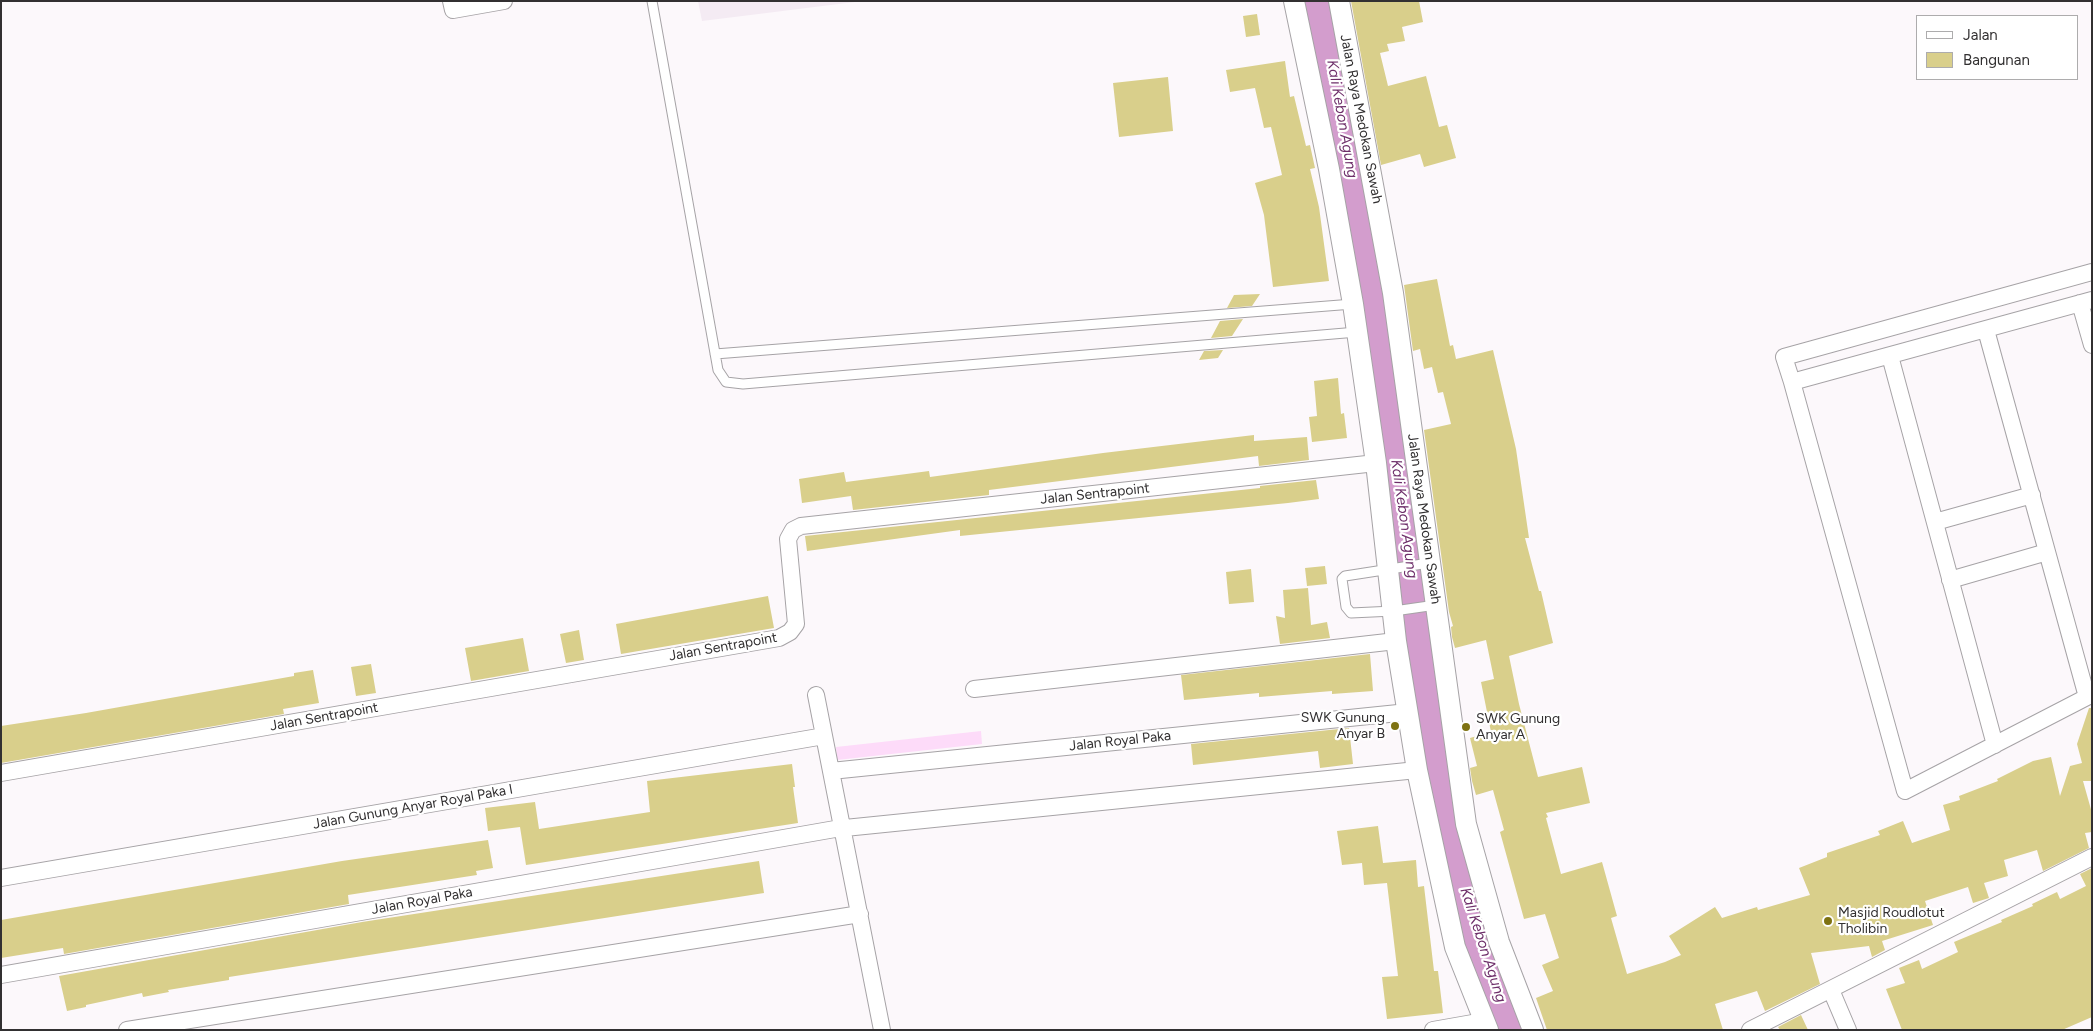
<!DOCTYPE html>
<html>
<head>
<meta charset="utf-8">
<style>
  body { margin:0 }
  #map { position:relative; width:2093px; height:1031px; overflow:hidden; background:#fcf8fb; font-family:Figtree,sans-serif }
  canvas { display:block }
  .frame { position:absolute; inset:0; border:2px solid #323031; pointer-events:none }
  .legend { position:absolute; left:1916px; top:15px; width:162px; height:65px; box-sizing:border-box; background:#fff; border:1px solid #adacad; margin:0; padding:6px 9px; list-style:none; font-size:15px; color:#323031 }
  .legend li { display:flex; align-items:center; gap:10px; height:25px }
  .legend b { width:25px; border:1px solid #adacad }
</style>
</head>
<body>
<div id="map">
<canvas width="2093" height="1031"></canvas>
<div class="frame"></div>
<ul class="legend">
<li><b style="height:6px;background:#fff"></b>Jalan</li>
<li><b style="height:14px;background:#d9cf8b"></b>Bangunan</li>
</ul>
</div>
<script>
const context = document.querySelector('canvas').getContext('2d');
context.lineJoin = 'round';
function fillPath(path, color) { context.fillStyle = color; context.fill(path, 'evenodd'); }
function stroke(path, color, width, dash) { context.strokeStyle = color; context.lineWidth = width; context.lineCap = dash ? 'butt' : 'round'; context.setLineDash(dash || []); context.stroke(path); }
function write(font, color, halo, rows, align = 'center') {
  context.font = font + ' Figtree,sans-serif'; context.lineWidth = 4.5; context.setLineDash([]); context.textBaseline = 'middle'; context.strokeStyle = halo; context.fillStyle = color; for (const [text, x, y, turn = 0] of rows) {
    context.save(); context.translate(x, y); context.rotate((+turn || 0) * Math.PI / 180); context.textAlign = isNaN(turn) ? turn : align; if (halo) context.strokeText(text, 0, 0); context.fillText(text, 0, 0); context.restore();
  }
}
const built = new Path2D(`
  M 698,1 L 863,1 L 702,21 Z`);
const green = new Path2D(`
  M 981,731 L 982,744 L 837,760 L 836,747 Z`);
const river = new Path2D(`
  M 1320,1 L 1334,86 L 1371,277 L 1444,808 L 1473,925 L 1511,1030`);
const building = new Path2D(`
  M 1351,1 L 1419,1 L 1423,22 L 1402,27 L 1405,41 L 1387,44 L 1389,51 L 1380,53 L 1388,86 L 1426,76 L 1439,127 L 1447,125 L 1456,158 L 1424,167 L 1420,154 L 1381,165 Z
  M 1257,14 L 1260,35 L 1246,37 L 1243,16 Z
  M 1285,61 L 1290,97 L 1294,96 L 1306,146 L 1310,145 L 1315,168 L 1310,169 L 1319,207 L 1329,281 L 1273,287 L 1264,215 L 1255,183 L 1282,175 L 1271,127 L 1264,128 L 1255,88 L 1230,92 L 1226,70 Z
  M 1168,77 L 1173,131 L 1119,137 L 1113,83 Z
  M 1437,279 L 1450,346 L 1453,345 L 1456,359 L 1493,350 L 1516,449 L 1529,538 L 1525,538 L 1539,591 L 1541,591 L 1553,643 L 1509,656 L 1519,704 L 1538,777 L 1582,767 L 1590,803 L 1546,813 L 1548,817 L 1546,818 L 1561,874 L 1602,862 L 1617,916 L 1611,918 L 1627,974 L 1665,962 L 1681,955 L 1669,936 L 1715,907 L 1722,918 L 1757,907 L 1758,910 L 1810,895 L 1799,868 L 1827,857 L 1827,853 L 1880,835 L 1878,831 L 1903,821 L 1912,843 L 1950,830 L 1943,805 L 1960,800 L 1959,796 L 1998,781 L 1997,779 L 2033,761 L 2051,757 L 2060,796 L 2070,766 L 2082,763 L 2077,744 L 2089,708 L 2092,708 L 2092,781 L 2083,781 L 2092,813 L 2092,832 L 2085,833 L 2089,848 L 2043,871 L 2037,850 L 2004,860 L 2008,876 L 1984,883 L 1989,898 L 1973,903 L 1968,887 L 1925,901 L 1933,925 L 1882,941 L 1885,950 L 1872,957 L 1869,946 L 1811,953 L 1820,984 L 1765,1011 L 1757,991 L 1715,1004 L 1723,1030 L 1547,1030 L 1536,998 L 1553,991 L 1542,965 L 1559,958 L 1545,914 L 1524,919 L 1500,832 L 1504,830 L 1493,790 L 1476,795 L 1472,781 L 1470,768 L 1477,766 L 1470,738 L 1491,732 L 1481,682 L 1494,679 L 1486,640 L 1455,648 L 1452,637 L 1451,627 L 1453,626 L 1449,612 L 1424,430 L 1451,424 L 1443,392 L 1438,393 L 1432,367 L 1424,369 L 1420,349 L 1413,351 L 1404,285 Z
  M 1260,294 L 1252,306 L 1227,308 L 1234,295 Z
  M 1243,319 L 1232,336 L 1211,338 L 1220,321 Z
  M 1223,350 L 1218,358 L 1199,360 L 1204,351 Z
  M 1338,378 L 1341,414 L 1344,413 L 1347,438 L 1312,442 L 1309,417 L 1317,416 L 1314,381 Z
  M 1254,435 L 1254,441 L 1307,437 L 1309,460 L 1259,466 L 1258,456 L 989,490 L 989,495 L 853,510 L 851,496 L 802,503 L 799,479 L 844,472 L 846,482 L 929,471 L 930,477 L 1103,453 Z
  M 1316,480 L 1319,499 L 1288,503 L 960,536 L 960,530 L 807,551 L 805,536 L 1260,488 L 1260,486 Z
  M 1325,566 L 1327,584 L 1307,586 L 1305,568 Z
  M 1251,569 L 1254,602 L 1229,604 L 1226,572 Z
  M 1308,588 L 1311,625 L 1327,622 L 1330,638 L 1280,644 L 1276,616 L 1285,618 L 1283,590 Z
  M 768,596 L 774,628 L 621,654 L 616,624 Z
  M 579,630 L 584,660 L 566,663 L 560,634 Z
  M 523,638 L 529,671 L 471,681 L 465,648 Z
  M 1370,654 L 1373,691 L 1332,694 L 1332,691 L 1259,697 L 1259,693 L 1184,700 L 1181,675 Z
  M 371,664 L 376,693 L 356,696 L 351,667 Z
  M 313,670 L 319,703 L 283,709 L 284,714 L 1,763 L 1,726 L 86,713 L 294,676 L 294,673 Z
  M 1349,728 L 1353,764 L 1320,768 L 1318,751 L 1193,765 L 1191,744 Z
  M 792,764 L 795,787 L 793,787 L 798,823 L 526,865 L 520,827 L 488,831 L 485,808 L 535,802 L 539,829 L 650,812 L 647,781 Z
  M 1378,826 L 1383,863 L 1416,860 L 1418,887 L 1424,886 L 1434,971 L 1438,971 L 1443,1013 L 1387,1019 L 1382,977 L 1398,976 L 1387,883 L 1364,885 L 1362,863 L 1342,865 L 1337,831 Z
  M 488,840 L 493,868 L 476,871 L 477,875 L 348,895 L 349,904 L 64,954 L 63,948 L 1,958 L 1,920 L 342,861 Z
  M 759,861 L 764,893 L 229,977 L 229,980 L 168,990 L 169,992 L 143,997 L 142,993 L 86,1005 L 86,1007 L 67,1011 L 59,976 L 362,922 Z
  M 2092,868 L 2092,1017 L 2062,1030 L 1902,1030 L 1886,989 L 1905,983 L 1899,968 L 1919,960 L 1922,969 L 1958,952 L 1954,942 L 2002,922 L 2001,920 L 2033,906 L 2032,904 L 2057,892 L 2060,899 L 2086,886 L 2080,874 Z
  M 1801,1015 L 1808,1030 L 1780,1030 L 1778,1027 Z`);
const service = new Path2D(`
  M 652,1 L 718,370 L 726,382 L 743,384 L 1357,332
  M 715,354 L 1353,304
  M 1429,563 L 1345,576 L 1342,579 L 1346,607 L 1351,613 L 1394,611 L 1436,605`);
const minor = new Path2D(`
  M 451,1 L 453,10 L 504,1
  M 2092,272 L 1784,357 L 1792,382 L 2092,300
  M 2080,303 L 2092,345
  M 1890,356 L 1995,745
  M 1792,382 L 1905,791 L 2087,697 L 1986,330
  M 1935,522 L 2032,495
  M 1950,580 L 2047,552
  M 974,689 L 1396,641
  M 816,695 L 882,1030
  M 831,771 L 1408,712
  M 1,773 L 779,638 L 790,632 L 796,624 L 788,539 L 793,530 L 801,526 L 1376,463
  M 1,878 L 824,736
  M 1,975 L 835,829 L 1417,770
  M 1831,990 L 1848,1030
  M 127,1030 L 860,914
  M 1433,1030 L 1484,1021
  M 1750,1030 L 2092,857`);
const tertiary = new Path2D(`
  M 1294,1 L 1329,169 L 1353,304 L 1376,463 L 1396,641 L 1417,770 L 1455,947 L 1488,1030
  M 1339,1 L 1393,293 L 1466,824 L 1499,942 L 1533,1030`);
const markers = [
  [1395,726,5,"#7e7212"],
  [1466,727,5,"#7e7212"],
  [1828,921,5,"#7e7212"]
];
const streetNames = [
  ["Jalan Raya Medokan Sawah",1361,119,79],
  ["Jalan Sentrapoint",1095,494,-6],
  ["Jalan Raya Medokan Sawah",1424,519,82],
  ["Jalan Sentrapoint",723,647,-10],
  ["Jalan Sentrapoint",324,717,-10],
  ["Jalan Royal Paka",1120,741,-6],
  ["Jalan Gunung Anyar Royal Paka I",413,807,-10],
  ["Jalan Royal Paka",422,901,-10]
];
const poiNames = [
  ["SWK Gunung",1385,718,"right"],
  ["Anyar B",1385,734,"right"],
  ["SWK Gunung",1476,719],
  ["Anyar A",1476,735],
  ["Masjid Roudlotut",1838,913],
  ["Tholibin",1838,929]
];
const waterNames = [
  ["Kali Kebon Agung",1342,119,80],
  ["Kali Kebon Agung",1404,519,82],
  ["Kali Kebon Agung",1483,945,72]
];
fillPath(built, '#f4ebf3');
fillPath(green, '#fddbf9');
stroke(river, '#d39dcd', 32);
fillPath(building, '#d9cf8b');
stroke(service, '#a6a3a6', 11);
stroke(minor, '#a6a3a6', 18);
stroke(tertiary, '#a6a3a6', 22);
stroke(service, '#fff', 9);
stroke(minor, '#fff', 16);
stroke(tertiary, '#fff', 20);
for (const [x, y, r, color] of markers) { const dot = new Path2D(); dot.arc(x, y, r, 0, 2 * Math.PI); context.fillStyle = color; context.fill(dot); stroke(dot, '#fff', 2); }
write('14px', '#323031', '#fff', streetNames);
write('14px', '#323031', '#fff', poiNames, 'left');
write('italic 15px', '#6e2f6a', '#fff', waterNames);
</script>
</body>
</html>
